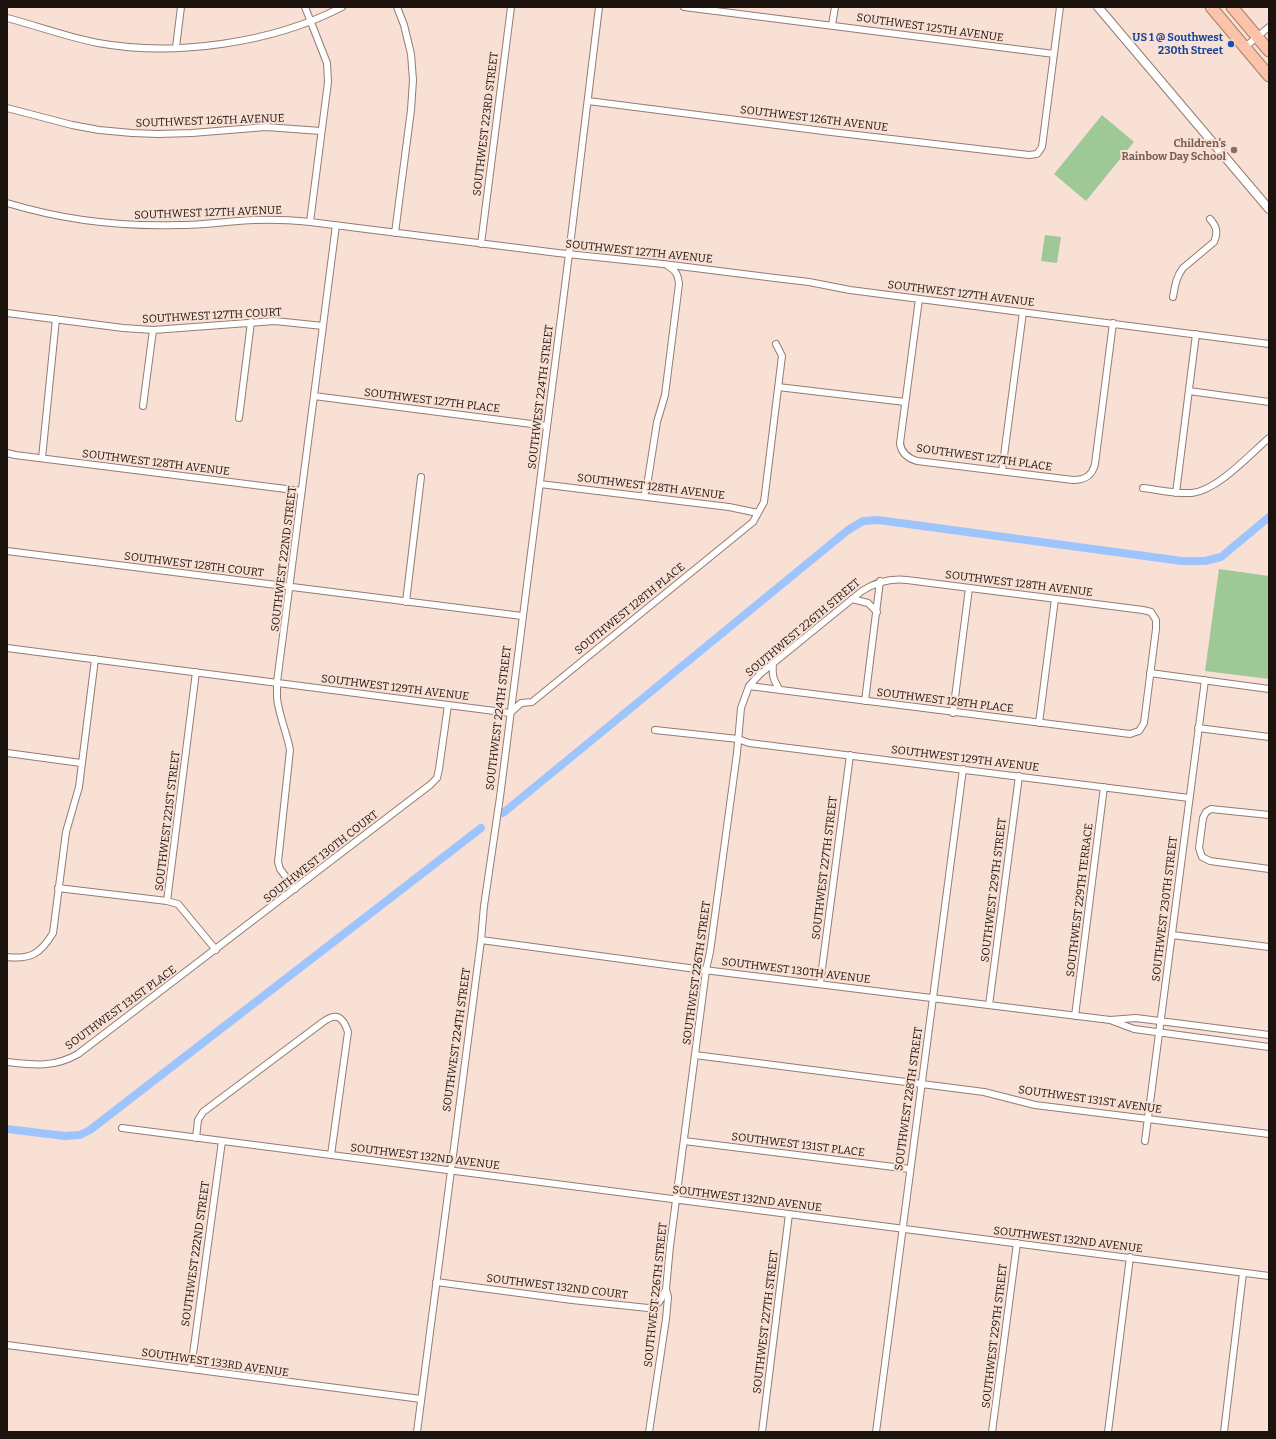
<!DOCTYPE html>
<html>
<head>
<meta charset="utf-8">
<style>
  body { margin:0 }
  #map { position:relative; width:1276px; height:1439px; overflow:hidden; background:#f9e0d5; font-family:Bitter,serif }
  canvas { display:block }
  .frame { position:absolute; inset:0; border:8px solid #1c130f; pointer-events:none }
</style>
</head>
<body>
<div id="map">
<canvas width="1276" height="1439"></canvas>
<div class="frame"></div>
</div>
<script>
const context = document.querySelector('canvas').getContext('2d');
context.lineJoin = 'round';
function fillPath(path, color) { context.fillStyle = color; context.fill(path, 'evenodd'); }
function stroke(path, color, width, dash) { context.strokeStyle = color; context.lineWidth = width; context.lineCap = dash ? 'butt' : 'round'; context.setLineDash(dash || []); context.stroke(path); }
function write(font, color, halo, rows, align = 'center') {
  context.font = font + ' Bitter,serif'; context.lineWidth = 4; context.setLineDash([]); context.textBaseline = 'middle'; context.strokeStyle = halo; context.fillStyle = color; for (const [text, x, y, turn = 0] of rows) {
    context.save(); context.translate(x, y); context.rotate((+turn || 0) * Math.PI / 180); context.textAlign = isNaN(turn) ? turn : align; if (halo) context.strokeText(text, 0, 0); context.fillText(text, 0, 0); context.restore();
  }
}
const green = new Path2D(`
  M 1102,115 L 1134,142 L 1086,201 L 1054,174 Z
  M 1045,235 L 1061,237 L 1057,263 L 1041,261 Z
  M 1219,569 L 1269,576 L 1269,679 L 1205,671 Z`);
const canal = new Path2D(`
  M 503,813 L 848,530 L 863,521 L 878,520 L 1182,561 L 1205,561 L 1221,557 L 1269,517
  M 7,1129 L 65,1136 L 80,1135 L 90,1130 L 481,828`);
const minor = new Path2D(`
  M 305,7 L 327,63 L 328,82 L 310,222
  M 684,7 L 1054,54
  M 7,18 C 38,26 67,37 98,43 C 175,57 273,43 342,7
  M 832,25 L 835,7
  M 176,47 L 181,7
  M 1245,47 L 1269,27
  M 588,101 L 831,132 L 1029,155 L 1037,154 L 1042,147 L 1060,7
  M 7,108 L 72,125 L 99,130 L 132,133 L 158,134 L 192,133 L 266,127 L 321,131
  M 7,203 C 63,220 120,227 179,225 C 204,225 229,221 255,220 C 273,219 291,220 310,222 L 558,253 L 663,264 L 775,278 L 809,282 L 850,290 L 1269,344
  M 395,233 L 411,110 L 413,80 L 411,54 L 404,25 L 397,7
  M 481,244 L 511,7
  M 1173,297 C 1175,286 1176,277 1183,268 L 1214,242 C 1218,232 1217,227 1210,219
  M 919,299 L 900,443 C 901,453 907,458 917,461 L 1073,480 C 1085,480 1092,476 1095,464 L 1113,323
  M 7,313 L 123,328 L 153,330 L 275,321 L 323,326
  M 778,387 L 905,402
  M 1189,391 L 1269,402
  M 314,396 L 547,426
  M 143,406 L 153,330
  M 239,418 L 251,322
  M 7,453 L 15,455 L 302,491
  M 42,458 L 56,319
  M 1002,471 L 1023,312
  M 540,484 L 729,507 L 758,513
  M 1143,488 C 1159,490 1176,494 1192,493 C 1218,490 1249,455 1269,438
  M 1176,493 L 1196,334
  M 644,496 L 647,486 L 657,422 L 665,395 L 679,284 C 678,275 676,270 668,266
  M 7,551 L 522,616
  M 852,599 L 868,603 L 877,612
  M 406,602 L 421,477
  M 7,648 L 510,713 L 521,703 L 532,702 L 753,522 L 764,502 L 782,356 L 776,344
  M 773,663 C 772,675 773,680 780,690
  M 1150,673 L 1269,689
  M 865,701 L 880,581
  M 953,713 L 969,588
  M 1039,723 L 1055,599
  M 1198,728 L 1269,737
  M 655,730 L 738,739 L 749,743 L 1189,798
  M 7,753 L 81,763
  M 1269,815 L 1211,809 L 1206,812 L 1203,818 L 1199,848 L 1202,857 L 1210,861 L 1269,869
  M 58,888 L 167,901 L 178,904 L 216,950
  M 295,889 L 280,869 L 278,862 L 290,750 C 287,733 279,716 277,698 C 277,693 277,688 277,682 L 336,225
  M 167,901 L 196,672
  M 1172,935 L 1269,947
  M 481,940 L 696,969 L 1110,1020 L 1136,1018 L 1269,1035
  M 7,957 C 31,960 41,953 53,933 L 66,832 L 79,787 L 95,659
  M 820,984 L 850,755
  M 989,1005 L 1019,776
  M 1075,1016 L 1104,787
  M 1110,1020 L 1134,1029 L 1269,1047
  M 695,1055 L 984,1092 L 1035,1105 L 1269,1134
  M 7,1062 C 33,1065 54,1068 78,1054 L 430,785 L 437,778 L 439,769 L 448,705
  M 122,1128 L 1269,1276
  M 196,1138 L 198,1120 L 203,1112 L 323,1022 C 337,1012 343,1017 348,1032 L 331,1155
  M 684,1141 L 910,1169
  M 1145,1141 L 1205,680
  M 436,1282 L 572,1300 L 648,1308 C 659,1306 662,1298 666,1289
  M 7,1345 L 421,1399
  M 191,1369 L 222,1141
  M 417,1432 L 481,940 L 484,906 L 500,797 L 569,254 L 599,7
  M 649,1432 L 666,1319 L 668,1297 L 666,1289 L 670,1246 L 706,970 L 710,952 L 737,753 L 741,708 L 749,686 L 760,674 L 862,591 C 876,582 890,578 907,580 L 1143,610 L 1151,612 L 1156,620 L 1156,629 L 1144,723 L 1139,731 L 1130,734 L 749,686
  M 762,1432 L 789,1214
  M 876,1432 L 963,769
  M 992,1432 L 1017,1243
  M 1108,1432 L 1130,1257
  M 1224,1432 L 1243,1273`);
const tertiary = new Path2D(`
  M 1098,7 L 1269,209`);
const trunk = new Path2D(`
  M 1211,7 L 1269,76
  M 1232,7 L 1269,51`);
const markers = [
  [1231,44,4,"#1a4fb4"],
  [1234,150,4,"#8d6e63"]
];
const streetNames = [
  ["SOUTHWEST 125TH AVENUE",930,28,8],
  ["SOUTHWEST 126TH AVENUE",814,119,7],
  ["SOUTHWEST 126TH AVENUE",210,121,-2],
  ["SOUTHWEST 223RD STREET",486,124,-83],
  ["SOUTHWEST 127TH AVENUE",208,213,-2],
  ["SOUTHWEST 127TH AVENUE",639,252,6],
  ["SOUTHWEST 127TH AVENUE",961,294,7],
  ["SOUTHWEST 127TH COURT",212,316,-3],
  ["SOUTHWEST 224TH STREET",541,397,-83],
  ["SOUTHWEST 127TH PLACE",432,401,7],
  ["SOUTHWEST 127TH PLACE",984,458,8],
  ["SOUTHWEST 128TH AVENUE",156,463,7],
  ["SOUTHWEST 128TH AVENUE",651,487,7],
  ["SOUTHWEST 222ND STREET",284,559,-83],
  ["SOUTHWEST 128TH COURT",194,565,7],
  ["SOUTHWEST 128TH AVENUE",1019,584,7],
  ["SOUTHWEST 128TH PLACE",630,609,-39],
  ["SOUTHWEST 226TH STREET",803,628,-40],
  ["SOUTHWEST 129TH AVENUE",395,688,7],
  ["SOUTHWEST 128TH PLACE",945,701,7],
  ["SOUTHWEST 224TH STREET",499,718,-83],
  ["SOUTHWEST 129TH AVENUE",965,759,7],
  ["SOUTHWEST 221ST STREET",168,821,-83],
  ["SOUTHWEST 130TH COURT",321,857,-38],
  ["SOUTHWEST 227TH STREET",825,868,-83],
  ["SOUTHWEST 229TH STREET",994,890,-83],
  ["SOUTHWEST 229TH TERRACE",1080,900,-83],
  ["SOUTHWEST 230TH STREET",1165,909,-83],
  ["SOUTHWEST 130TH AVENUE",796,971,7],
  ["SOUTHWEST 226TH STREET",697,973,-82],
  ["SOUTHWEST 131ST PLACE",121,1008,-36],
  ["SOUTHWEST 224TH STREET",457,1040,-82],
  ["SOUTHWEST 228TH STREET",909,1099,-82],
  ["SOUTHWEST 131ST AVENUE",1090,1100,8],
  ["SOUTHWEST 131ST PLACE",798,1145,7],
  ["SOUTHWEST 132ND AVENUE",425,1157,7],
  ["SOUTHWEST 132ND AVENUE",747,1199,7],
  ["SOUTHWEST 132ND AVENUE",1068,1240,7],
  ["SOUTHWEST 222ND STREET",196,1254,-82],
  ["SOUTHWEST 132ND COURT",557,1287,7],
  ["SOUTHWEST 226TH STREET",656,1295,-84],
  ["SOUTHWEST 227TH STREET",766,1322,-83],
  ["SOUTHWEST 229TH STREET",995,1336,-83],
  ["SOUTHWEST 133RD AVENUE",215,1363,8]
];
const transitNames = [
  ["US 1 @ Southwest",1223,38],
  ["230th Street",1223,51]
];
const educationNames = [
  ["Children's",1226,144],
  ["Rainbow Day School",1226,157]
];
fillPath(green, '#9ec896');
stroke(canal, '#9ec4fe', 8);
stroke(minor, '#937c72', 8);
stroke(tertiary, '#937c72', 10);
stroke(trunk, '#ac7c66', 13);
stroke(minor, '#fff', 6);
stroke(tertiary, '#fff', 8);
stroke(trunk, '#fac4aa', 11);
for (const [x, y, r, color] of markers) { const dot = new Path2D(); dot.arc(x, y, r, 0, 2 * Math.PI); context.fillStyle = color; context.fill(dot); stroke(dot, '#f9e0d5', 1.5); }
write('11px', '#1c130f', '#f9e0d5', streetNames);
write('bold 11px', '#164399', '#f9e0d5', transitNames, 'right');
write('bold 11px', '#785e54', '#f9e0d5', educationNames, 'right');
</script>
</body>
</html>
